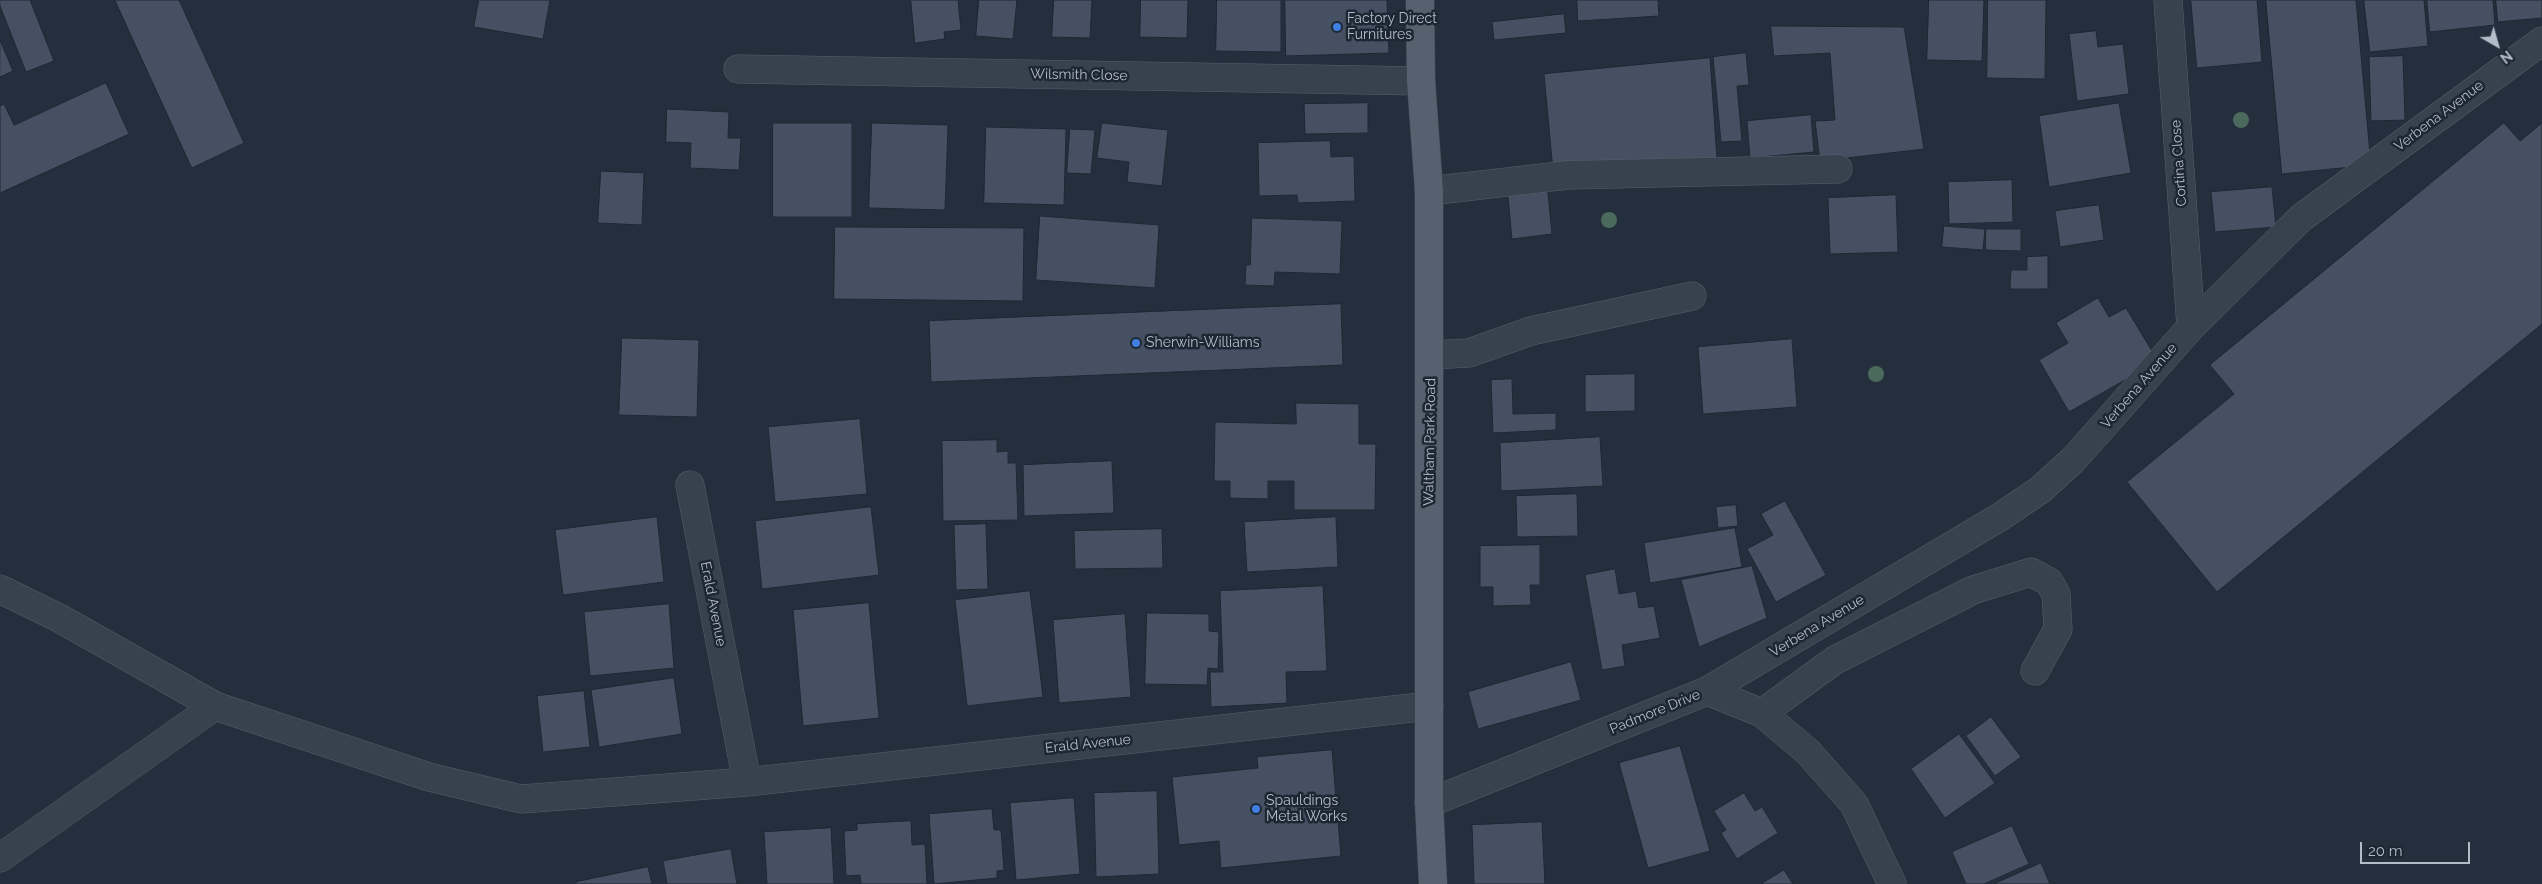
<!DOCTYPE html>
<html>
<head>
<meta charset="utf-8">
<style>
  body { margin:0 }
  #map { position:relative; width:2542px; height:884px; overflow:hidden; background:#242f3e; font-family:Raleway,sans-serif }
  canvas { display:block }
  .north { position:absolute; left:2472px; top:20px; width:50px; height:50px; -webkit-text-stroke:4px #1d2633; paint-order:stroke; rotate:142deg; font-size:14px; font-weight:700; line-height:20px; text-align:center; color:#b4bcc9 }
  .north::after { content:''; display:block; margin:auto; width:18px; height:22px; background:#b4bcc9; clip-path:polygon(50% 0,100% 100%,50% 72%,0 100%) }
  .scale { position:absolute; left:2360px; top:842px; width:110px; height:22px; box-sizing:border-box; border:2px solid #b4bcc9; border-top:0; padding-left:6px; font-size:15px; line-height:18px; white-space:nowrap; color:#b4bcc9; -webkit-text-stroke:4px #1d2633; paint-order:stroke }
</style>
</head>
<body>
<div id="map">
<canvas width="2542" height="884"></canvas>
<div class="north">N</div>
<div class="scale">20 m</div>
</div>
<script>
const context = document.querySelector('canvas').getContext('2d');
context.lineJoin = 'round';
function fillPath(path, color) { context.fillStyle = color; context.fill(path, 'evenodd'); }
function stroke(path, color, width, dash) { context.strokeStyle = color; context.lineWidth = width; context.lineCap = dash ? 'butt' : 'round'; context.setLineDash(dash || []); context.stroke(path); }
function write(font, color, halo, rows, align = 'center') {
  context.font = font + ' Raleway,sans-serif'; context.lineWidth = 5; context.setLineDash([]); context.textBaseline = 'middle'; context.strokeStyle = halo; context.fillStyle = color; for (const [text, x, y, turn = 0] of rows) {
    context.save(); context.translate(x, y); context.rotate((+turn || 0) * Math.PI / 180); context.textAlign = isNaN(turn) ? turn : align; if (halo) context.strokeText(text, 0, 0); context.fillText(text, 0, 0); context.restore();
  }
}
const building = new Path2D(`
  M 0,0 L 30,0 L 54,61 L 26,72 L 0,6 Z
  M 115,0 L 179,0 L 244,143 L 192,168 Z
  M 479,0 L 550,0 L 543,39 L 474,27 Z
  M 911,0 L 958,0 L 961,30 L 944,32 L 945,39 L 915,43 Z
  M 979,0 L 1017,0 L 1013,39 L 976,36 Z
  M 1054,0 L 1092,0 L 1090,38 L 1052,37 Z
  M 1141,0 L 1188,0 L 1187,38 L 1140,37 Z
  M 1217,0 L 1281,0 L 1281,52 L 1216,51 Z
  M 1285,0 L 1387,0 L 1389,53 L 1286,56 Z
  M 1577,0 L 1658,0 L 1659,16 L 1578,21 Z
  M 1929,0 L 1984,0 L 1982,61 L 1927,60 Z
  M 1988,0 L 2046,0 L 2045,79 L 1987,78 Z
  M 2191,0 L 2257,0 L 2262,62 L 2197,68 Z
  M 2266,0 L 2356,0 L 2371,165 L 2282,174 Z
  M 2364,0 L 2424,0 L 2428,46 L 2370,52 Z
  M 2427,0 L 2493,0 L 2495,25 L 2430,32 Z
  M 2496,0 L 2542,0 L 2542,18 L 2498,22 Z
  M 1564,14 L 1566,33 L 1494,40 L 1492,22 Z
  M 1771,26 L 1904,27 L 1924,149 L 1820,161 L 1815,121 L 1835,120 L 1830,53 L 1774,56 Z
  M 2096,31 L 2098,47 L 2123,44 L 2129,94 L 2077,101 L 2069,34 Z
  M 0,40 L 13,71 L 0,77 Z
  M 1746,53 L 1749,85 L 1737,86 L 1742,141 L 1721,142 L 1713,57 Z
  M 2403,56 L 2405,120 L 2371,121 L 2369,57 Z
  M 1710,58 L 1717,159 L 1553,171 L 1544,74 Z
  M 106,83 L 129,134 L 0,193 L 0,106 L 4,104 L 14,125 Z
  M 1368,103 L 1368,133 L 1305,134 L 1304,104 Z
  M 2119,103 L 2131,173 L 2049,187 L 2039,116 Z
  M 667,109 L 729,112 L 728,138 L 741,138 L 739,170 L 690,168 L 691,143 L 666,142 Z
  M 1811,115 L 1814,152 L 1750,158 L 1747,121 Z
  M 773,123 L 852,123 L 852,217 L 773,217 Z
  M 872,123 L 948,125 L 945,210 L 869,208 Z
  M 1102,123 L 1168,130 L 1162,186 L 1127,182 L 1129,162 L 1097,158 Z
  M 2504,123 L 2520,141 L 2542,123 L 2542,324 L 2217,592 L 2127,482 L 2234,394 L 2210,365 Z
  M 986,127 L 1066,129 L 1064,205 L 984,203 Z
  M 1070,129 L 1095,130 L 1091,174 L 1067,173 Z
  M 1330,141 L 1331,157 L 1354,156 L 1355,201 L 1298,203 L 1297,195 L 1259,196 L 1258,143 Z
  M 601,171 L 644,173 L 642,225 L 598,223 Z
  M 2012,180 L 2013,222 L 1949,224 L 1948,182 Z
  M 1547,183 L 1552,234 L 1512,239 L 1507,187 Z
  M 2272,187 L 2276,227 L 2215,232 L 2211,192 Z
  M 1896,195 L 1898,252 L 1830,254 L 1828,198 Z
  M 2099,205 L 2104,240 L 2060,247 L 2055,211 Z
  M 1040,216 L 1159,225 L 1155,288 L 1036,280 Z
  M 1252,218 L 1342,221 L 1340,274 L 1275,272 L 1274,286 L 1245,285 L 1246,265 L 1250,265 Z
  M 1944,226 L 1985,229 L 1983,250 L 1942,247 Z
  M 835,227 L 1024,228 L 1023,301 L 834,299 Z
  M 1986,229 L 2021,229 L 2021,251 L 1986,250 Z
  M 2048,256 L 2048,289 L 2010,289 L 2011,270 L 2027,270 L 2027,257 Z
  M 2098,298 L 2109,317 L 2126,308 L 2158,361 L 2069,412 L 2039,360 L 2068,343 L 2056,323 Z
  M 1341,304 L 1343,365 L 931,382 L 929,321 Z
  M 622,338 L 699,340 L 697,417 L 619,415 Z
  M 1792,339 L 1797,407 L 1703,414 L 1698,347 Z
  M 1635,374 L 1635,411 L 1585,412 L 1585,375 Z
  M 1512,379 L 1513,414 L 1556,413 L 1556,430 L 1493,433 L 1491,380 Z
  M 1296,403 L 1359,404 L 1359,444 L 1376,444 L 1375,510 L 1294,510 L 1294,481 L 1268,481 L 1268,499 L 1230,498 L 1230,481 L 1214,481 L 1215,422 L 1296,424 Z
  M 860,419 L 867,494 L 775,502 L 768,427 Z
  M 1600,437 L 1603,486 L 1501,491 L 1500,443 Z
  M 997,440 L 997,452 L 1008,451 L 1008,463 L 1016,463 L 1018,520 L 943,521 L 942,441 Z
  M 1112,461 L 1114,513 L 1024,516 L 1023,465 Z
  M 1577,494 L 1578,536 L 1517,537 L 1516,496 Z
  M 1785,501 L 1826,575 L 1776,602 L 1747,549 L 1773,535 L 1761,514 Z
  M 1736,505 L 1738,526 L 1718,528 L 1716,507 Z
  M 871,507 L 879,575 L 762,589 L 755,521 Z
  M 657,517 L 664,582 L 563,595 L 555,530 Z
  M 1336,517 L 1338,567 L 1247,572 L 1244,522 Z
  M 986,524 L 988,589 L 956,590 L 954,525 Z
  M 1735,528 L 1742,567 L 1650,583 L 1644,543 Z
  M 1162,529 L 1163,568 L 1075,569 L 1074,531 Z
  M 1540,545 L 1540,585 L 1530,585 L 1531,605 L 1493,606 L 1493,587 L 1480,587 L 1480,546 Z
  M 1752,566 L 1767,618 L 1699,647 L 1681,580 Z
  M 1615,569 L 1619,594 L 1636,591 L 1639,608 L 1654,606 L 1660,638 L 1622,645 L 1625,666 L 1602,670 L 1585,575 Z
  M 1323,586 L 1327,671 L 1286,672 L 1287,703 L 1211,707 L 1210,672 L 1223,672 L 1220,591 Z
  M 1030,591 L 1043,697 L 967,706 L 955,600 Z
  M 869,603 L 879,718 L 803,726 L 793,610 Z
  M 669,604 L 674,668 L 590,676 L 584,612 Z
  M 1147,613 L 1209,614 L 1209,631 L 1219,632 L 1218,669 L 1208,668 L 1207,685 L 1145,684 Z
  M 1125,614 L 1131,697 L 1059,703 L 1053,620 Z
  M 1571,662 L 1581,700 L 1478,729 L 1468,692 Z
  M 674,678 L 682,734 L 599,747 L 591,690 Z
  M 584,691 L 590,747 L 543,752 L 537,696 Z
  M 1991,717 L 2021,757 L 1995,776 L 1966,736 Z
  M 1959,734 L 1995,783 L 1945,818 L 1911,769 Z
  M 1680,746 L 1710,851 L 1648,868 L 1619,763 Z
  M 1332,750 L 1341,856 L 1221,868 L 1219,841 L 1179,845 L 1172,777 L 1258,768 L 1257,757 Z
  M 1157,791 L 1159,874 L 1096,877 L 1094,793 Z
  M 1744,793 L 1755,811 L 1762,807 L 1778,833 L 1737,859 L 1721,833 L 1726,830 L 1714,811 Z
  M 1074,798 L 1080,874 L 1016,880 L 1010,803 Z
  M 992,809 L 994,830 L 1001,830 L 1004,870 L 997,871 L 997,878 L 934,884 L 929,814 Z
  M 911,821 L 912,845 L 925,844 L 927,884 L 861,884 L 860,875 L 846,876 L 844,831 L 857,830 L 857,824 Z
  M 1542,822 L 1545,884 L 1474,884 L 1472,825 Z
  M 2012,826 L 2029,864 L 1984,884 L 1966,884 L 1952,852 Z
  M 831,828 L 834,884 L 767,884 L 764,832 Z
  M 731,849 L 737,884 L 667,884 L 663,861 Z
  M 2041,863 L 2050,884 L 1994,884 Z
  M 648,867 L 652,884 L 576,884 L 576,882 Z
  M 1784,870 L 1793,884 L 1761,884 Z`);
const minor = new Path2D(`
  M 2168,0 L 2191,327
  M 738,69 L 1421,81
  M 1429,191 L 1568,175 L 1838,169
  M 1431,355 L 1469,353 L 1531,331 L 1692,296
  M 690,485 L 747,782
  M 0,589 L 59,618 L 215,706 L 429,777 L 521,799 L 747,782 L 1429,706
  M 1707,691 L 2000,517 L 2040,490 L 2074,459 L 2191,327 L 2301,218 L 2542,41
  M 1762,713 L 1835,660 L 1973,590 L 2031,572 L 2049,582 L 2056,594 L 2058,629 L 2035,671
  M 1429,803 L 1707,691 L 1762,713 L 1808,752 L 1854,804 L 1892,884
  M 0,858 L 215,706`);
const major = new Path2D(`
  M 1420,0 L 1421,81 L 1429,191 L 1429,803 L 1433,884`);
const trees = [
  [2241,120],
  [1609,220],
  [1876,374]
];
const markers = [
  [1337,27,5,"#3f7fe0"],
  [1136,343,5,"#3f7fe0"],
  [1256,809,5,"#3f7fe0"]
];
const poiNames = [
  ["Factory Direct",1347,19],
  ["Furnitures",1347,35],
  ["Sherwin-Williams",1146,343],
  ["Spauldings",1266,801],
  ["Metal Works",1266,817]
];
const streetNames = [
  ["Wilsmith Close",1079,75,1],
  ["Verbena Avenue",2439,116,-37],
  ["Cortina Close",2179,163,-94],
  ["Verbena Avenue",2139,386,-49],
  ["Waltham Park Road",1430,442,-89],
  ["Erald Avenue",713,604,79],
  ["Verbena Avenue",1817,626,-31],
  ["Padmore Drive",1655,712,-22],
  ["Erald Avenue",1088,744,-6]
];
fillPath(building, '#455162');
stroke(building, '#1f2835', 1);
stroke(minor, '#565f6c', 29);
stroke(major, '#414a57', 29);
stroke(minor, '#38414e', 28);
stroke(major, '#56606e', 28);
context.fillStyle = '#4b6a5d';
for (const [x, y] of trees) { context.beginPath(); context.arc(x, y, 8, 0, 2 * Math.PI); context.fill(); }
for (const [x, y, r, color] of markers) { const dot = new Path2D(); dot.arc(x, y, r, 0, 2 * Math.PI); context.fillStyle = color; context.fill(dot); stroke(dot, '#1d2633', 2); }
write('14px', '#b4bcc9', '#1d2633', poiNames, 'left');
write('14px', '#b4bcc9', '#1d2633', streetNames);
</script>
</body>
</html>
